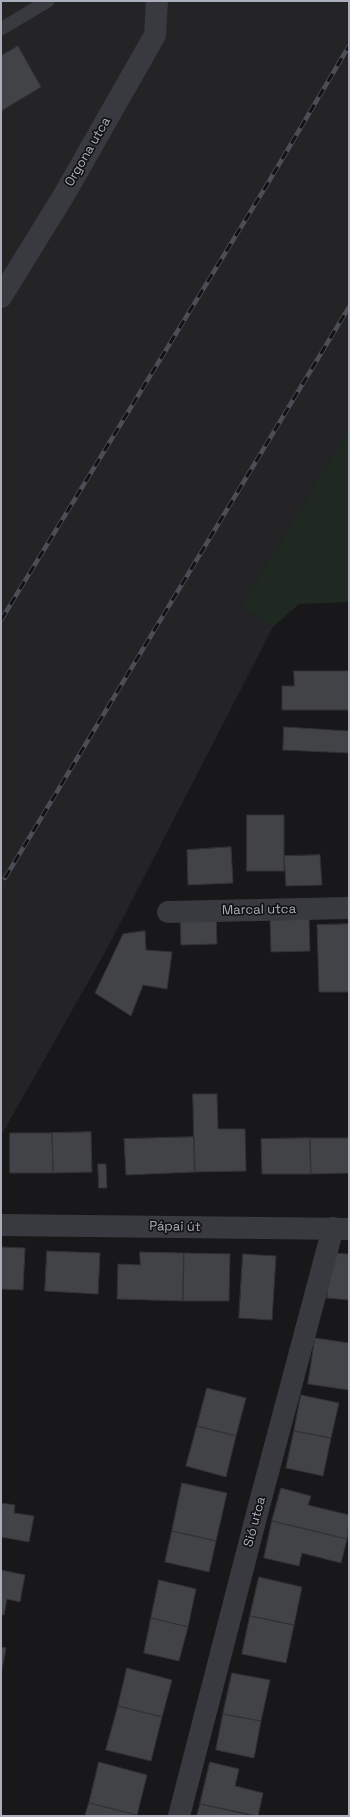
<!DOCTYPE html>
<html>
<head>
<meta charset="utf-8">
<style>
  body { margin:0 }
  #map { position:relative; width:350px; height:1817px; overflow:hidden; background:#18181a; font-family:"Space Grotesk",sans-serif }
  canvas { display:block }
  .frame { position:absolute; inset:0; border:2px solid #aaafbb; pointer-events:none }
</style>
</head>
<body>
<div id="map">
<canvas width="350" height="1817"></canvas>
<div class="frame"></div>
</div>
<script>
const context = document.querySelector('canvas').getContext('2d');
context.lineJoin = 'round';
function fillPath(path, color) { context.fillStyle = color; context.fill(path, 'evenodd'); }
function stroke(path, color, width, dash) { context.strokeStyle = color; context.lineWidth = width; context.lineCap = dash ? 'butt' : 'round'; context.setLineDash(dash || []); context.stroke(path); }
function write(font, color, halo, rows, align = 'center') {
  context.font = font + ' "Space Grotesk",sans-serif'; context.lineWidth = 3.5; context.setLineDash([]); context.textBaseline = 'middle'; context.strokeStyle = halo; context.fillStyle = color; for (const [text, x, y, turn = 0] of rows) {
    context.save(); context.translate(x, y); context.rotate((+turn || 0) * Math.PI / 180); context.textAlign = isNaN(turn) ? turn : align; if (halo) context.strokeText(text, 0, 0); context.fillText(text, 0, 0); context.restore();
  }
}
const built = new Path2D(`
  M 1,1 L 349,1 L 349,429 L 241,606 L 273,627 L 109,945 L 1,1136 Z`);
const green = new Path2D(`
  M 349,429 L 349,602 L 299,604 L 273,627 L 241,606 Z`);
const building = new Path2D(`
  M 18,46 L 41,87 L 1,111 L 1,56 Z
  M 294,671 L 349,671 L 349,710 L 282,710 L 282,686 L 294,686 Z
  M 284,727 L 349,731 L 349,753 L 283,750 Z
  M 247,815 L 284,815 L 284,871 L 247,871 Z
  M 231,847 L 233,883 L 188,885 L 187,850 Z
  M 320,855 L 322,885 L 286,886 L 284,856 Z
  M 216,914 L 217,944 L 181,945 L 180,916 Z
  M 309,917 L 310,951 L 271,952 L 270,918 Z
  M 349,924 L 349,992 L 319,992 L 317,925 Z
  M 145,931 L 146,950 L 172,952 L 167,989 L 143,985 L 131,1016 L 95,993 L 123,934 Z
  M 193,1094 L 217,1094 L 218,1129 L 245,1129 L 246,1171 L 195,1172 Z
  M 91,1132 L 92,1172 L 53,1173 L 52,1133 Z
  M 10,1133 L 52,1133 L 53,1173 L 10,1173 Z
  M 194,1137 L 195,1172 L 126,1175 L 124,1139 Z
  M 310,1138 L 349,1138 L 349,1173 L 311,1174 Z
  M 310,1138 L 311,1174 L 262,1174 L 261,1139 Z
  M 98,1164 L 106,1164 L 107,1188 L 99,1188 Z
  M 1,1247 L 25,1248 L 23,1290 L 1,1289 Z
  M 47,1251 L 100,1253 L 98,1294 L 45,1291 Z
  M 140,1252 L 184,1253 L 183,1301 L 117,1299 L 118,1264 L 140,1265 Z
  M 184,1253 L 230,1254 L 229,1301 L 183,1301 Z
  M 331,1253 L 349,1254 L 349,1300 L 327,1298 Z
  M 243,1254 L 276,1256 L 272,1320 L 239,1318 Z
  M 315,1338 L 349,1343 L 349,1390 L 308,1384 Z
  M 207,1388 L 246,1398 L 236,1436 L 197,1426 Z
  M 301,1395 L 339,1403 L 331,1438 L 294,1431 Z
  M 197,1426 L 236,1436 L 226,1477 L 186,1466 Z
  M 294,1431 L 331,1438 L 323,1476 L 286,1468 Z
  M 182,1483 L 227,1493 L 216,1541 L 172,1531 Z
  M 281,1488 L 311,1496 L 308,1505 L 349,1515 L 347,1539 L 272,1521 Z
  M 1,1503 L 15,1505 L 14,1513 L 34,1516 L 29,1542 L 1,1537 Z
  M 272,1521 L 347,1539 L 341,1563 L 302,1553 L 299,1566 L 264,1558 Z
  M 172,1531 L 216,1541 L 209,1572 L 165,1562 Z
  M 1,1570 L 25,1575 L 20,1602 L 7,1599 L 4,1615 L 1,1614 Z
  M 259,1577 L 302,1587 L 294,1625 L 250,1616 Z
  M 159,1580 L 196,1589 L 188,1627 L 151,1618 Z
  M 250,1616 L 294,1625 L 286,1663 L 242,1654 Z
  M 151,1618 L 188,1627 L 179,1661 L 144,1653 Z
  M 1,1647 L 6,1648 L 1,1675 Z
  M 127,1668 L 172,1680 L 162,1717 L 118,1706 Z
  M 232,1673 L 270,1680 L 261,1721 L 223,1714 Z
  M 118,1706 L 162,1717 L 151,1761 L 106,1750 Z
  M 223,1714 L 261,1721 L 254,1758 L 216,1750 Z
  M 99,1762 L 147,1775 L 137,1815 L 89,1803 Z
  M 210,1762 L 239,1769 L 235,1786 L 263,1793 L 258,1816 L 200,1804 Z
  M 89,1803 L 137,1815 L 137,1816 L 85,1816 Z
  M 200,1804 L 253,1816 L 197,1816 Z`);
const service = new Path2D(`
  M 1,29 L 48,1`);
const minor = new Path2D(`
  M 1,297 L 64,195 L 155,35 L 157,1
  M 168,912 L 349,908
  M 1,1225 L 349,1229
  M 179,1816 L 259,1506 L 333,1228`);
const rail = new Path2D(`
  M 1,620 L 268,183 L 349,46
  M 5,878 L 349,307`);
const streetNames = [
  ["Orgona utca",88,152,-60],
  ["Marcal utca",259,910,-1],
  ["Pápai út",175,1227,1],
  ["Sió utca",255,1522,-75]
];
fillPath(built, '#242427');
fillPath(green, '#202921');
fillPath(building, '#424347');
stroke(building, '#323236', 1);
stroke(service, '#393a40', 13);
stroke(minor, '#393a40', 22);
stroke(rail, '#4c4e55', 4.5);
stroke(rail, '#131315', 3, [9]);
write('13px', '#aaafbb', '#131315', streetNames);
</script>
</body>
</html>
